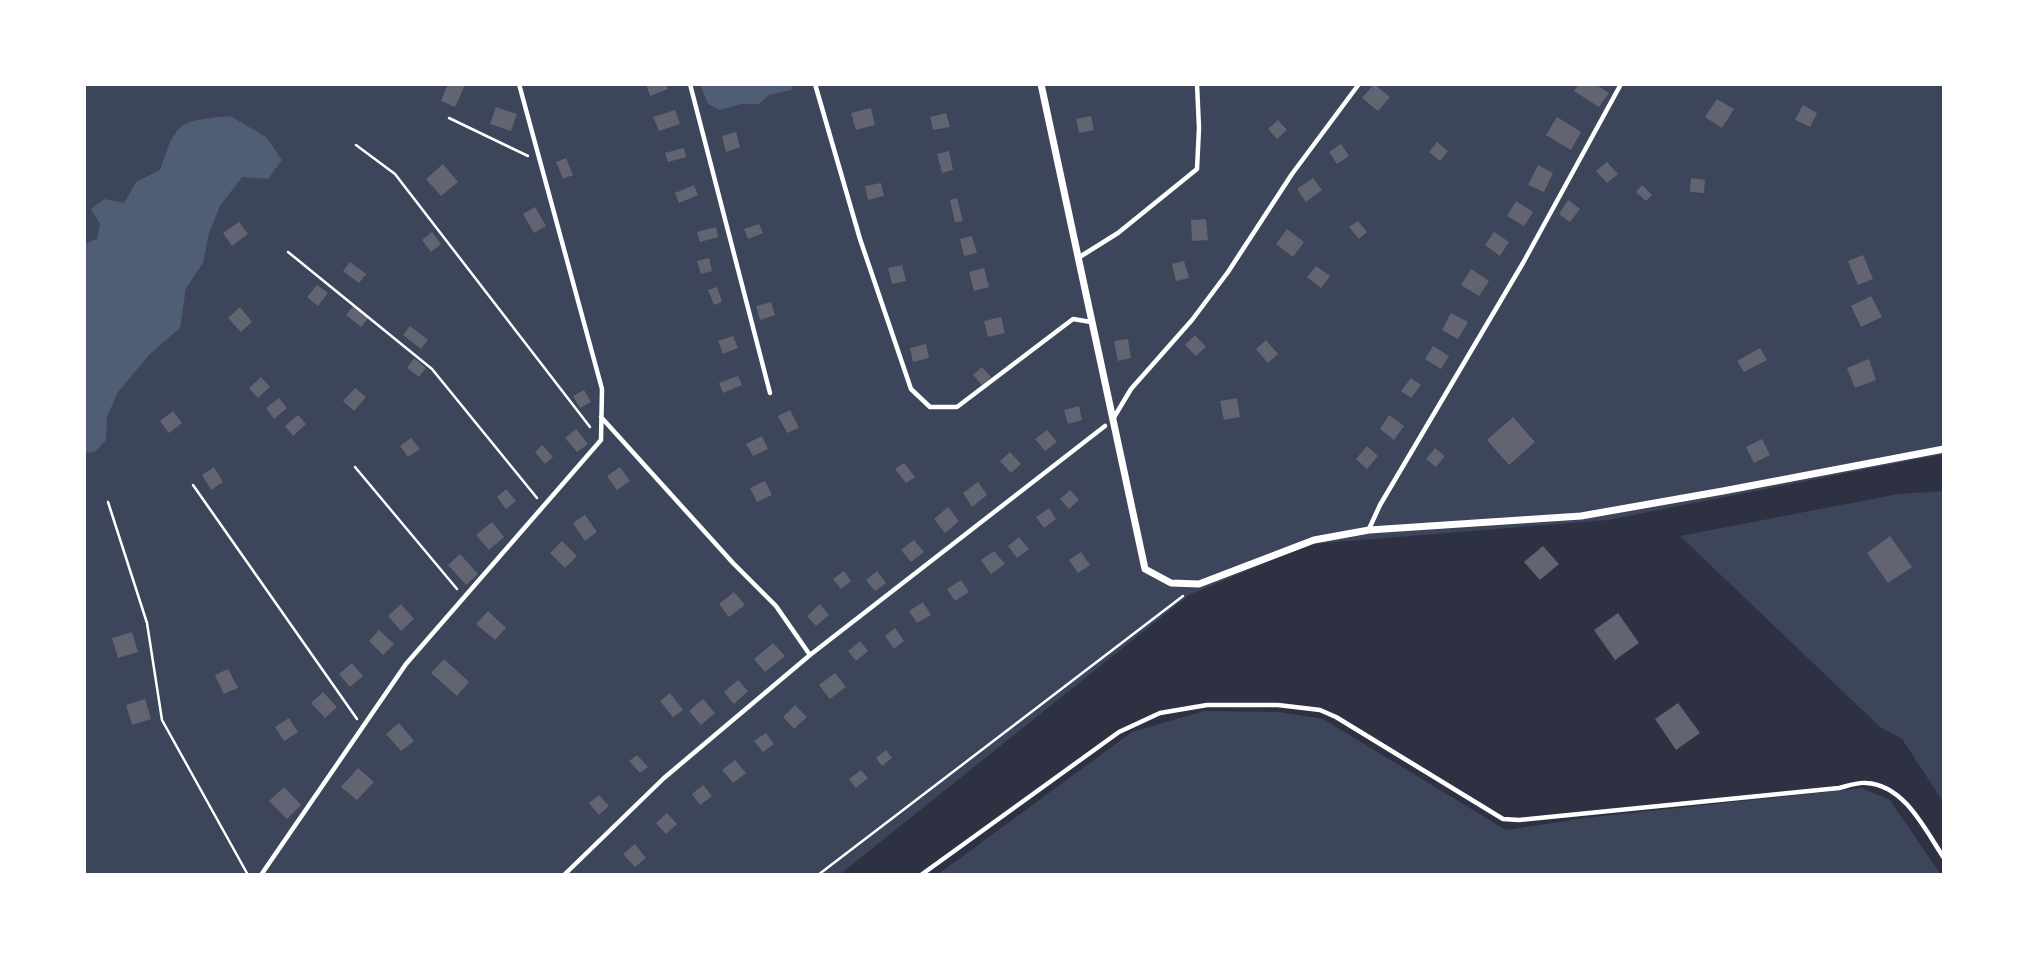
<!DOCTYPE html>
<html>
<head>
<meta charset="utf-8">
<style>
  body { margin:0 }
  #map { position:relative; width:2028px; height:959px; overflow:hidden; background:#2d3142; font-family:"Nunito Sans",sans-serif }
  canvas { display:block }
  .frame { position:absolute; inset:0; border:86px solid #fff; pointer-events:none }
</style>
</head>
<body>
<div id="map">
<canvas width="2028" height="959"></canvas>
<div class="frame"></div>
</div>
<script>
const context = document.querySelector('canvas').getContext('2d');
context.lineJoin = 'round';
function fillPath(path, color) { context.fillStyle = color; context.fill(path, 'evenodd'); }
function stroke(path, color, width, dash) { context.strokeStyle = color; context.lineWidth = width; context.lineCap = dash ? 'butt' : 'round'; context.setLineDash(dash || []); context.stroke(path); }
const green = new Path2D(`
  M 84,84 L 1944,84 L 1944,454 L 1608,520 L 1311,544 L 1189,595 L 839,875 L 84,875 Z
  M 1944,491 L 1944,803 L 1902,739 L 1880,727 L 1680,536 L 1898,494 Z
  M 1204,711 L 1279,712 L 1323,719 L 1506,830 L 1585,818 L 1862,788 L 1890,800 L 1941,875 L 937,875 L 1132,732 Z`);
const water = new Path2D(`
  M 700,84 L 793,84 L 791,90 L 769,95 L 759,104 L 741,104 L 720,110 L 708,104 Z
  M 230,116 L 266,137 L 282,160 L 268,179 L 242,177 L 220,206 L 209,233 L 203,263 L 186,288 L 180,328 L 149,355 L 118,392 L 107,417 L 106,440 L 95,452 L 84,453 L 84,244 L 97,239 L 100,224 L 91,209 L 104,199 L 124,203 L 136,182 L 160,170 C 177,121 178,121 230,116 Z`);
const building = new Path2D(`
  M 448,84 L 465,85 L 455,107 L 441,101 Z
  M 646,84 L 666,84 L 668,89 L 650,96 Z
  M 1374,84 L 1390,97 L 1378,111 L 1362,98 Z
  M 1579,84 L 1595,84 L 1609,93 L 1599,107 L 1574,91 Z
  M 1717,99 L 1734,109 L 1722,128 L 1705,117 Z
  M 1803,105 L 1817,113 L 1810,127 L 1795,120 Z
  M 496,107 L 517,114 L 511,131 L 490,124 Z
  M 871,108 L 875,125 L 856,130 L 851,113 Z
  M 675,110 L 680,124 L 659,131 L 653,117 Z
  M 946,113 L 950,127 L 933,130 L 930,117 Z
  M 1091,116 L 1094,130 L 1079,133 L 1076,119 Z
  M 1557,117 L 1581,132 L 1571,150 L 1546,135 Z
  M 1278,120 L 1287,130 L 1277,139 L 1268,129 Z
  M 736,132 L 740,147 L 726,152 L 722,136 Z
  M 1437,142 L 1448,151 L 1440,161 L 1429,152 Z
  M 1341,144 L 1349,156 L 1337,164 L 1329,152 Z
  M 684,148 L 686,157 L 668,162 L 665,153 Z
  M 949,151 L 953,170 L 942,173 L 937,154 Z
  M 566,158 L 573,175 L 563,179 L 556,162 Z
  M 1607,162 L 1618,174 L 1607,183 L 1596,171 Z
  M 443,164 L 458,182 L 441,196 L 426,179 Z
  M 1538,165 L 1553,173 L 1544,192 L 1528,185 Z
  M 1313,178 L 1322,190 L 1306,202 L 1297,189 Z
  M 1691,178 L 1705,180 L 1704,193 L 1690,192 Z
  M 881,183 L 884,196 L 868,200 L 865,186 Z
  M 694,185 L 698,195 L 679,203 L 675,193 Z
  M 1642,185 L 1652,195 L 1646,201 L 1636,192 Z
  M 957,198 L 963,221 L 955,222 L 950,200 Z
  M 1568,200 L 1580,209 L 1570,222 L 1559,214 Z
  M 1516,201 L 1533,212 L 1524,226 L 1507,216 Z
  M 535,207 L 546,226 L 534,233 L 523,214 Z
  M 1206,219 L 1208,240 L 1192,241 L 1191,220 Z
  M 1358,221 L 1367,232 L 1359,239 L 1349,227 Z
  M 239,222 L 248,234 L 232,246 L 223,233 Z
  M 759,224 L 763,233 L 748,239 L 744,229 Z
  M 716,227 L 718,237 L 700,242 L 697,232 Z
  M 1287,229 L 1304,242 L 1293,257 L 1276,244 Z
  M 432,232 L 441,244 L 431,252 L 422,240 Z
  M 1494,232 L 1509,242 L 1500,256 L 1485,245 Z
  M 972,236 L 977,253 L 964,256 L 960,239 Z
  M 1863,255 L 1873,279 L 1858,285 L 1848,261 Z
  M 709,258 L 712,271 L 701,274 L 697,261 Z
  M 1184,261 L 1189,278 L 1176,281 L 1172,264 Z
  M 350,262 L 366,274 L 359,283 L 343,271 Z
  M 902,265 L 906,281 L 892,284 L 888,268 Z
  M 1316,266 L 1330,276 L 1321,288 L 1307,277 Z
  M 984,268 L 989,287 L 974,291 L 969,272 Z
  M 1471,269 L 1489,281 L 1479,296 L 1461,285 Z
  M 317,285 L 328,293 L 318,306 L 307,297 Z
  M 717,287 L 722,302 L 714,305 L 708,290 Z
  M 1871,296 L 1882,317 L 1861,327 L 1851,306 Z
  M 771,302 L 775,315 L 760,320 L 756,306 Z
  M 354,305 L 369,317 L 361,327 L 346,315 Z
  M 240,307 L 252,322 L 241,332 L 228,318 Z
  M 1451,313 L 1468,322 L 1458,339 L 1442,330 Z
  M 1001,317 L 1005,333 L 988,337 L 984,321 Z
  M 410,326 L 428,340 L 421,349 L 403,335 Z
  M 1195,335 L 1206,347 L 1196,356 L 1185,345 Z
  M 733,336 L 738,348 L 723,354 L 718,341 Z
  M 1128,339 L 1131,358 L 1118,361 L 1114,341 Z
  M 1266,340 L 1278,354 L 1268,363 L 1256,349 Z
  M 926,344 L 929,358 L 913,362 L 910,348 Z
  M 1433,346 L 1449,356 L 1441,369 L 1425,359 Z
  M 1760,348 L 1767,360 L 1744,372 L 1737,361 Z
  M 414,358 L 426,368 L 419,377 L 407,368 Z
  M 1869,359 L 1876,380 L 1855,388 L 1847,368 Z
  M 982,367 L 991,377 L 982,385 L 973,375 Z
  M 738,376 L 742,385 L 723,393 L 719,383 Z
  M 261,377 L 270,387 L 258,398 L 249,388 Z
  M 1411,378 L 1421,385 L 1411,398 L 1401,391 Z
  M 355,388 L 366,397 L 354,411 L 343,401 Z
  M 584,390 L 591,402 L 580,408 L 573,396 Z
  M 279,398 L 287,408 L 274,419 L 266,408 Z
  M 1237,398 L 1240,417 L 1224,420 L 1220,401 Z
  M 1079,406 L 1082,420 L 1068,424 L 1064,410 Z
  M 790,410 L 799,428 L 787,433 L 778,416 Z
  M 173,411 L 182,423 L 169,433 L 160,421 Z
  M 298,415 L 306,424 L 293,436 L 285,426 Z
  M 1389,415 L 1404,426 L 1394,440 L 1380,429 Z
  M 1513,417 L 1535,442 L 1509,465 L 1487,440 Z
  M 576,429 L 588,444 L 577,452 L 565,438 Z
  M 1047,430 L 1057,442 L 1045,451 L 1035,439 Z
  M 762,436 L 768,449 L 753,456 L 746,444 Z
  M 411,438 L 420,449 L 408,457 L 400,446 Z
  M 1762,439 L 1770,455 L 1754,463 L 1746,447 Z
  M 542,445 L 553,457 L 545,464 L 535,452 Z
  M 1367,446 L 1378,456 L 1367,469 L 1356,459 Z
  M 1435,448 L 1445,456 L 1436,467 L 1426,459 Z
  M 1010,452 L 1021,464 L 1011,473 L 1000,461 Z
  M 904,463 L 915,477 L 906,483 L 895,469 Z
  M 214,467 L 223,482 L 211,490 L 202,475 Z
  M 620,467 L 630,481 L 617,490 L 607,476 Z
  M 765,481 L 772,495 L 757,502 L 750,488 Z
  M 978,482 L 987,495 L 972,507 L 963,493 Z
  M 506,489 L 516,501 L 506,509 L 497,497 Z
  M 1070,490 L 1079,500 L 1069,509 L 1060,499 Z
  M 948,507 L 959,521 L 945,533 L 934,519 Z
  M 1049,508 L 1056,519 L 1044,528 L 1036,517 Z
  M 585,515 L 597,532 L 585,541 L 573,523 Z
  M 492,522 L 504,537 L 489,550 L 476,535 Z
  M 1890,536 L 1912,567 L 1888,583 L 1867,553 Z
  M 1019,537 L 1029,549 L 1017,558 L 1008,546 Z
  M 914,540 L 924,552 L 911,562 L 901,550 Z
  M 562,541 L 577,556 L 565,568 L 550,553 Z
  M 1543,546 L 1559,564 L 1540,580 L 1524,562 Z
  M 994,551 L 1005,564 L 991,574 L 981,560 Z
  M 1081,552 L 1090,565 L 1078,573 L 1069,560 Z
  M 460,554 L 478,574 L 466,585 L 448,565 Z
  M 844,571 L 851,581 L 841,589 L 833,579 Z
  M 877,571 L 886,583 L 875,591 L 866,580 Z
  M 961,580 L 969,592 L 955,601 L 947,589 Z
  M 734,592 L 745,605 L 729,617 L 719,604 Z
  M 923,602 L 931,615 L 917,623 L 909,611 Z
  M 401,604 L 414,619 L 401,631 L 388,616 Z
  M 820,604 L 829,615 L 816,626 L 807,616 Z
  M 488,611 L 506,628 L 495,640 L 476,624 Z
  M 1618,613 L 1639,643 L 1615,660 L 1594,630 Z
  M 895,628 L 904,641 L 894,649 L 885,636 Z
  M 379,630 L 394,644 L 383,655 L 369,641 Z
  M 132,632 L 138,652 L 118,658 L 112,638 Z
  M 860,641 L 868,651 L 856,661 L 848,651 Z
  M 773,643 L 785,656 L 765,672 L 754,659 Z
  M 444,659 L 469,682 L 457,696 L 431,673 Z
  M 352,663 L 363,676 L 350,687 L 339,674 Z
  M 228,669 L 238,688 L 224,694 L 215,675 Z
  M 835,673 L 846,687 L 830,699 L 819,685 Z
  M 738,680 L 748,691 L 734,704 L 724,692 Z
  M 323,692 L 337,707 L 325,718 L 311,703 Z
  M 670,693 L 683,710 L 673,717 L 660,701 Z
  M 145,699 L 151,719 L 132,725 L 126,705 Z
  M 703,699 L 715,713 L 701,725 L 689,711 Z
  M 1678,703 L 1700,733 L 1676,750 L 1655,719 Z
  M 795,705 L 807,717 L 794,729 L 783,717 Z
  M 289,718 L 298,732 L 284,741 L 275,727 Z
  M 399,723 L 414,741 L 401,751 L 386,734 Z
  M 766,733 L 774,744 L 763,752 L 754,741 Z
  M 886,750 L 892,758 L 882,766 L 876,758 Z
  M 637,755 L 648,767 L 640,773 L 629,761 Z
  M 735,760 L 746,773 L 733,783 L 722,770 Z
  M 358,768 L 374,782 L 357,800 L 341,787 Z
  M 861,770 L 868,778 L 856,788 L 849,779 Z
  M 703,785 L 712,796 L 700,805 L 692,794 Z
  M 284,787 L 301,805 L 287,819 L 269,801 Z
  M 599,795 L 609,806 L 599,815 L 589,803 Z
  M 667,813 L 677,824 L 666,834 L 656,823 Z
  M 635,844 L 646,858 L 635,867 L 623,854 Z`);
const path = new Path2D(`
  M 449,118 L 528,156
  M 356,145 L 395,174 L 590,427
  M 288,252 L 432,369 L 537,498
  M 355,467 L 457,589
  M 193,485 L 357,719
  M 108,502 L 147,623 L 162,720 L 248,875
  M 818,875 L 1183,596`);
const service = new Path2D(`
  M 690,84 L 770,393
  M 815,84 L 860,239 L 911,389 L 930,407 L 957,407 L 1073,319 L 1091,322
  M 1078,258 L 1118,233 L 1197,169 L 1199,128 L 1197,84
  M 601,417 L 733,563 L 776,606 L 810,655
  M 1113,419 L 1131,389 L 1192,320 L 1228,272 L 1292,174 L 1359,84
  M 1369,529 L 1380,505 L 1523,263 L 1621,84
  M 261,875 L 406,664 L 601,440 L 602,389 L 519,84
  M 564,875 L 664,778 L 810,655 L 1105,426
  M 921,875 L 1119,732 L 1160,713 L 1207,705 L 1278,705 L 1320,710 L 1336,717 L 1503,819 L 1519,820 L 1839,788 C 1847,786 1858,782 1866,783 C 1905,785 1925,830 1944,858`);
const minor = new Path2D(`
  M 1041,84 L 1145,569 L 1171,583 L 1199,584 L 1314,540 L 1369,530 L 1581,516 L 1723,491 L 1944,449`);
fillPath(green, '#3c4559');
fillPath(water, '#4f5d75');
fillPath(building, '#626471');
stroke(path, '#fff', 2.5);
stroke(service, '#fff', 4.5);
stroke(minor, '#fff', 7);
</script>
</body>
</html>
